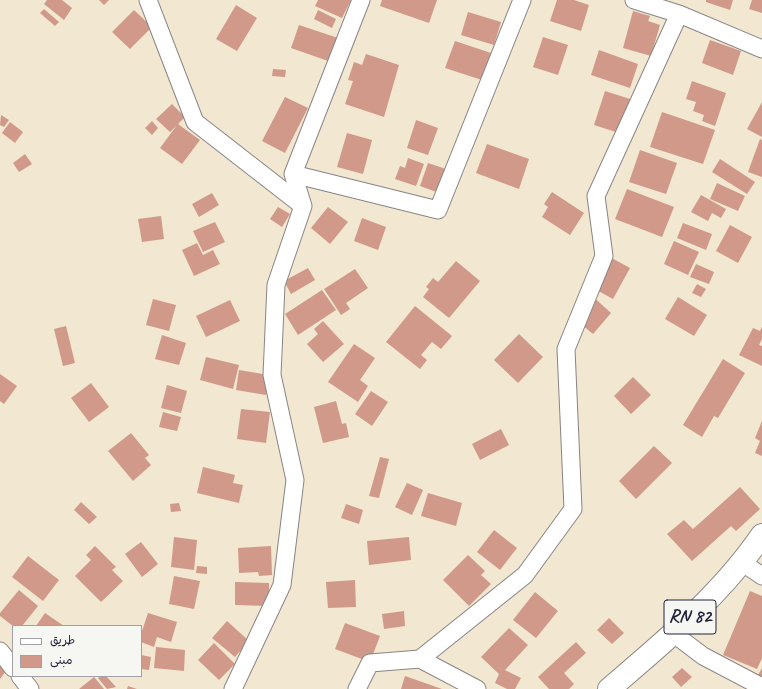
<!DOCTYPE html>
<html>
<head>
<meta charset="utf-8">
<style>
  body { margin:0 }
  #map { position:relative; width:762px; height:689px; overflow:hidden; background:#f2e7d1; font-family:Caveat,"Playpen Sans Arabic",sans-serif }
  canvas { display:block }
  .legend { position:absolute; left:12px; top:625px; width:130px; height:52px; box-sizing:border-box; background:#f6f6f2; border:1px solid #a1a1a9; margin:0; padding:5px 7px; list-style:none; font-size:12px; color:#22223b }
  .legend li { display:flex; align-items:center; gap:8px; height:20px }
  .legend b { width:20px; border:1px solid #a1a1a9 }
</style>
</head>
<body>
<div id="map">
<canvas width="762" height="689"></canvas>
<ul class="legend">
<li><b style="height:5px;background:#fff"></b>طريق</li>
<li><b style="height:11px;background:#d19989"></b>مبنى</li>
</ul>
</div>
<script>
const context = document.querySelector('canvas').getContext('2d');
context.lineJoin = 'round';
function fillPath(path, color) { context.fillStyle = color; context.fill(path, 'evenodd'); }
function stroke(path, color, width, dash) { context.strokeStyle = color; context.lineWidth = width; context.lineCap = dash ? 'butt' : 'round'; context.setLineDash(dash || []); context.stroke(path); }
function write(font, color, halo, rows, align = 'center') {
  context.font = font + ' Caveat,sans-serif'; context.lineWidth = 4; context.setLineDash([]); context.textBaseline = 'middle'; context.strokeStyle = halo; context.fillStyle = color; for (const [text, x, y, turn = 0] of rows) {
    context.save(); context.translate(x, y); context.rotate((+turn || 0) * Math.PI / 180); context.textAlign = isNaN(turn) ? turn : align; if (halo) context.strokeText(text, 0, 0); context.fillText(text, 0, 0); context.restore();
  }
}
const building = new Path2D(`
  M 47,0 L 62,0 L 72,8 L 64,20 L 44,4 Z
  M 99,0 L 109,0 L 104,5 Z
  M 318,0 L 351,0 L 342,18 L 315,6 Z
  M 382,0 L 437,0 L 429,23 L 380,6 Z
  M 557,0 L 574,0 L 589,5 L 581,31 L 550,21 Z
  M 706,0 L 733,0 L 730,10 L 706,2 Z
  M 752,0 L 762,0 L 762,13 L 749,9 Z
  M 236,5 L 257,18 L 237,51 L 216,39 Z
  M 44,9 L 59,22 L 55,26 L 40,13 Z
  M 134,10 L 152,27 L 130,49 L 112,32 Z
  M 318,10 L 336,19 L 332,28 L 314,19 Z
  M 633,11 L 650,16 L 648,21 L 660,25 L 651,56 L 623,48 Z
  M 468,12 L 501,22 L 494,45 L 461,35 Z
  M 299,25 L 338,38 L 331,62 L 291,48 Z
  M 543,37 L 568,45 L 558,75 L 533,67 Z
  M 710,40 L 741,51 L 733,75 L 702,63 Z
  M 455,41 L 491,53 L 482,80 L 445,68 Z
  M 599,50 L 638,64 L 630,88 L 591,75 Z
  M 366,54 L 399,65 L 384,117 L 345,104 L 353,81 L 348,80 L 354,62 L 362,65 Z
  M 273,69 L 286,70 L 285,77 L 272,76 Z
  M 692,81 L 726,93 L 715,126 L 702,121 L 704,115 L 693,111 L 696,102 L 686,99 Z
  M 605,91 L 630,99 L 619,133 L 594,125 Z
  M 285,97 L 308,108 L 285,153 L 262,141 Z
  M 762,102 L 762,137 L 747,129 Z
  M 172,104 L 185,117 L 178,124 L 200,140 L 182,164 L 160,148 L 177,125 L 170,132 L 156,119 Z
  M 662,112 L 715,130 L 703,164 L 650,147 Z
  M 1,115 L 9,120 L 4,127 L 0,125 Z
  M 416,120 L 438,128 L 428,155 L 407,148 Z
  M 152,121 L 158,128 L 152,135 L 145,128 Z
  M 10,122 L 23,132 L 15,143 L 2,133 Z
  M 347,133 L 372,140 L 363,174 L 337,167 Z
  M 760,139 L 762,140 L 762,177 L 748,172 Z
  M 487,144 L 529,159 L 519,189 L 476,173 Z
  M 640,150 L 677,163 L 666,194 L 629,182 Z
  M 25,154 L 32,164 L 19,172 L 13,163 Z
  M 408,158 L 424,164 L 416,186 L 395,179 L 400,166 L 405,168 Z
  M 720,159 L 755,182 L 747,194 L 712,172 Z
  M 428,163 L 449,170 L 442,194 L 420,186 Z
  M 717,183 L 745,196 L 738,211 L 710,199 Z
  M 627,189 L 674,207 L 662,237 L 615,219 Z
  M 552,192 L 584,213 L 570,235 L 542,217 L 548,207 L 544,204 Z
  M 212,193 L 219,205 L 199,217 L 192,204 Z
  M 701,195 L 726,209 L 721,218 L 712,213 L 708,221 L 691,212 Z
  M 278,207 L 290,214 L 282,227 L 270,219 Z
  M 328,207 L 348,222 L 330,244 L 311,228 Z
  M 161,216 L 164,239 L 142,242 L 138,219 Z
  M 362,218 L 386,227 L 378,250 L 354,241 Z
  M 215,222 L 225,242 L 203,252 L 193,231 Z
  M 683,223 L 712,234 L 706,250 L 677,238 Z
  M 730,225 L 752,237 L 738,263 L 716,251 Z
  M 674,241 L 699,252 L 688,275 L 664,264 Z
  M 197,243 L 203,255 L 213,250 L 220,264 L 194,276 L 182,250 Z
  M 608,256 L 630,268 L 613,299 L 591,287 Z
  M 456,261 L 480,281 L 449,318 L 423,297 L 429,289 L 426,287 L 433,278 L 438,282 Z
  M 696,264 L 714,272 L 709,284 L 690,277 Z
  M 308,268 L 315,280 L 291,294 L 284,281 Z
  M 355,269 L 368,288 L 346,303 L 350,309 L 341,315 L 324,289 Z
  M 697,284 L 706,289 L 701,297 L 692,293 Z
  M 322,290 L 336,310 L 298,335 L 285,314 Z
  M 589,293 L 611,313 L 593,334 L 570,315 Z
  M 678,297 L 707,315 L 694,336 L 665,319 Z
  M 153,299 L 176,305 L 169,331 L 146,325 Z
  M 230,300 L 240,321 L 206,337 L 196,316 Z
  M 415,306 L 452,336 L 441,349 L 432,342 L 421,355 L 427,360 L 420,369 L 386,342 Z
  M 323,321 L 344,344 L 323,362 L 307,344 L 318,334 L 314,329 Z
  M 66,326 L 75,363 L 63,366 L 54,329 Z
  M 762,327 L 762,339 L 759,345 L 762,346 L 762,366 L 739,355 L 753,328 L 760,331 Z
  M 519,334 L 543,357 L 518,383 L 494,360 Z
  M 162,335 L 186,343 L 179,365 L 155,359 Z
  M 354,344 L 375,358 L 360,380 L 368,386 L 358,402 L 328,382 Z
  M 206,357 L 239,365 L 233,389 L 200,380 Z
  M 723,359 L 745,373 L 718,418 L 714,416 L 702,437 L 683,425 Z
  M 239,370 L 269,375 L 266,395 L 236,390 Z
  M 0,374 L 17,386 L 4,404 L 0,401 Z
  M 633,377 L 651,395 L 631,414 L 614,396 Z
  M 91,383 L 109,407 L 89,422 L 71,398 Z
  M 167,385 L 187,391 L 181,413 L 161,408 Z
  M 371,391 L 388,402 L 372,426 L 355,414 Z
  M 336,401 L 342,424 L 346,423 L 349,437 L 323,443 L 314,407 Z
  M 241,409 L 270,412 L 266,443 L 237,439 Z
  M 163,412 L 181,417 L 177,431 L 159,427 Z
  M 762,421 L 762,456 L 755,453 L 760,441 L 755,438 Z
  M 501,429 L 509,445 L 480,460 L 472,444 Z
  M 131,433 L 149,455 L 145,458 L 151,465 L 133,481 L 108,451 Z
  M 654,446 L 672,463 L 636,499 L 619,481 Z
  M 380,457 L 389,459 L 379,498 L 369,496 Z
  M 203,467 L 235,475 L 233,483 L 243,485 L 239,503 L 197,493 Z
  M 407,483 L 423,490 L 412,515 L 395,507 Z
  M 740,487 L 760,509 L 736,531 L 731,526 L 692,561 L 667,534 L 684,520 L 693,529 Z
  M 428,493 L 462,503 L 456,526 L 421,516 Z
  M 81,502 L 97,517 L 89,524 L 74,510 Z
  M 179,503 L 181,511 L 171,512 L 170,504 Z
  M 346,504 L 363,510 L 359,524 L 341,518 Z
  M 494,530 L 517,548 L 500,570 L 477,552 Z
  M 174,537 L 197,540 L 194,570 L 171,567 Z
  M 409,537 L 411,560 L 369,565 L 367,541 Z
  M 141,542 L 158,564 L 142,577 L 125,554 Z
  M 95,546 L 116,567 L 112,570 L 123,581 L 101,602 L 75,576 L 91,560 L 86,555 Z
  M 271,546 L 272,575 L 259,576 L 258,572 L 239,573 L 238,548 Z
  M 468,555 L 485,571 L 481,575 L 491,584 L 469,606 L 443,580 Z
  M 28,556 L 59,580 L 43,601 L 12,577 Z
  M 197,566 L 207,567 L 207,574 L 196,573 Z
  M 174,576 L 200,581 L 194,609 L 169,604 Z
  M 355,580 L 356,607 L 328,608 L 326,582 Z
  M 235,582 L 269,583 L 269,606 L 235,605 Z
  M 19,590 L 38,606 L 22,626 L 13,626 L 0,616 L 0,613 Z
  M 750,591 L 762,596 L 762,658 L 757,669 L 723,655 Z
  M 535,592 L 558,611 L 536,638 L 513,620 Z
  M 404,611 L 405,626 L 384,629 L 382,614 Z
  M 45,613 L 64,626 L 36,626 Z
  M 148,613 L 177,622 L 171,642 L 157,637 L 154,647 L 141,642 L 141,634 Z
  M 609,618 L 624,633 L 612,644 L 597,630 Z
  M 227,621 L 249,641 L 235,657 L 212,638 Z
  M 345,623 L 380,636 L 370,662 L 335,649 Z
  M 509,628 L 528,645 L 505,670 L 521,678 L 515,689 L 507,689 L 495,683 L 499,674 L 481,657 Z
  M 576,642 L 586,653 L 564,673 L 574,684 L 569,689 L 549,689 L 538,677 Z
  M 214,643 L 235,664 L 219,680 L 198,660 Z
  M 156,647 L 185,650 L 184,671 L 154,668 Z
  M 141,655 L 151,657 L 149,670 L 141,669 Z
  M 0,660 L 9,667 L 0,679 Z
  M 682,668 L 692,677 L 681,687 L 672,677 Z
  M 762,668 L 762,677 L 758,675 Z
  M 101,676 L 106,676 L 116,687 L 107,689 L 98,678 Z
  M 405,676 L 442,689 L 401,689 Z
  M 94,677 L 104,689 L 79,689 Z
  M 128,686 L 137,689 L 127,689 Z`);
const street = new Path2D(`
  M 148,0 L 195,122 L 303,206
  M 634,0 L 679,14 L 762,49
  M 293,174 L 438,210 L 522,0
  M 743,563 L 762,576
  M 674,634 L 703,656 L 762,687
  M 0,651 L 13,668
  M 420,659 L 525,575 L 573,509 L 566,349 L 604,256 L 596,196 L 679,14
  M 20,676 L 30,689
  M 233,689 L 282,585 L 295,480 L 272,375 L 276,285 L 303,206 L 293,174 L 361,0
  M 357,689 L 370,663 L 420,659 L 477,689`);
const primary = new Path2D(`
  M 609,689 C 664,642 721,595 762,535`);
const shields = [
  [690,617,52]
];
const shieldNames = [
  ["RN 82",690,617]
];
fillPath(building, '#d19989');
stroke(street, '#8a8486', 19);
stroke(primary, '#8a8486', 24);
stroke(street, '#fff', 17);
stroke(primary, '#fff', 22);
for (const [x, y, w] of shields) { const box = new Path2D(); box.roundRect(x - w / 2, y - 17, w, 34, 3); context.fillStyle = '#f6f6f2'; context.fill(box); stroke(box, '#22223b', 1); }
write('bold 19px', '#22223b', null, shieldNames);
</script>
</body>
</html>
